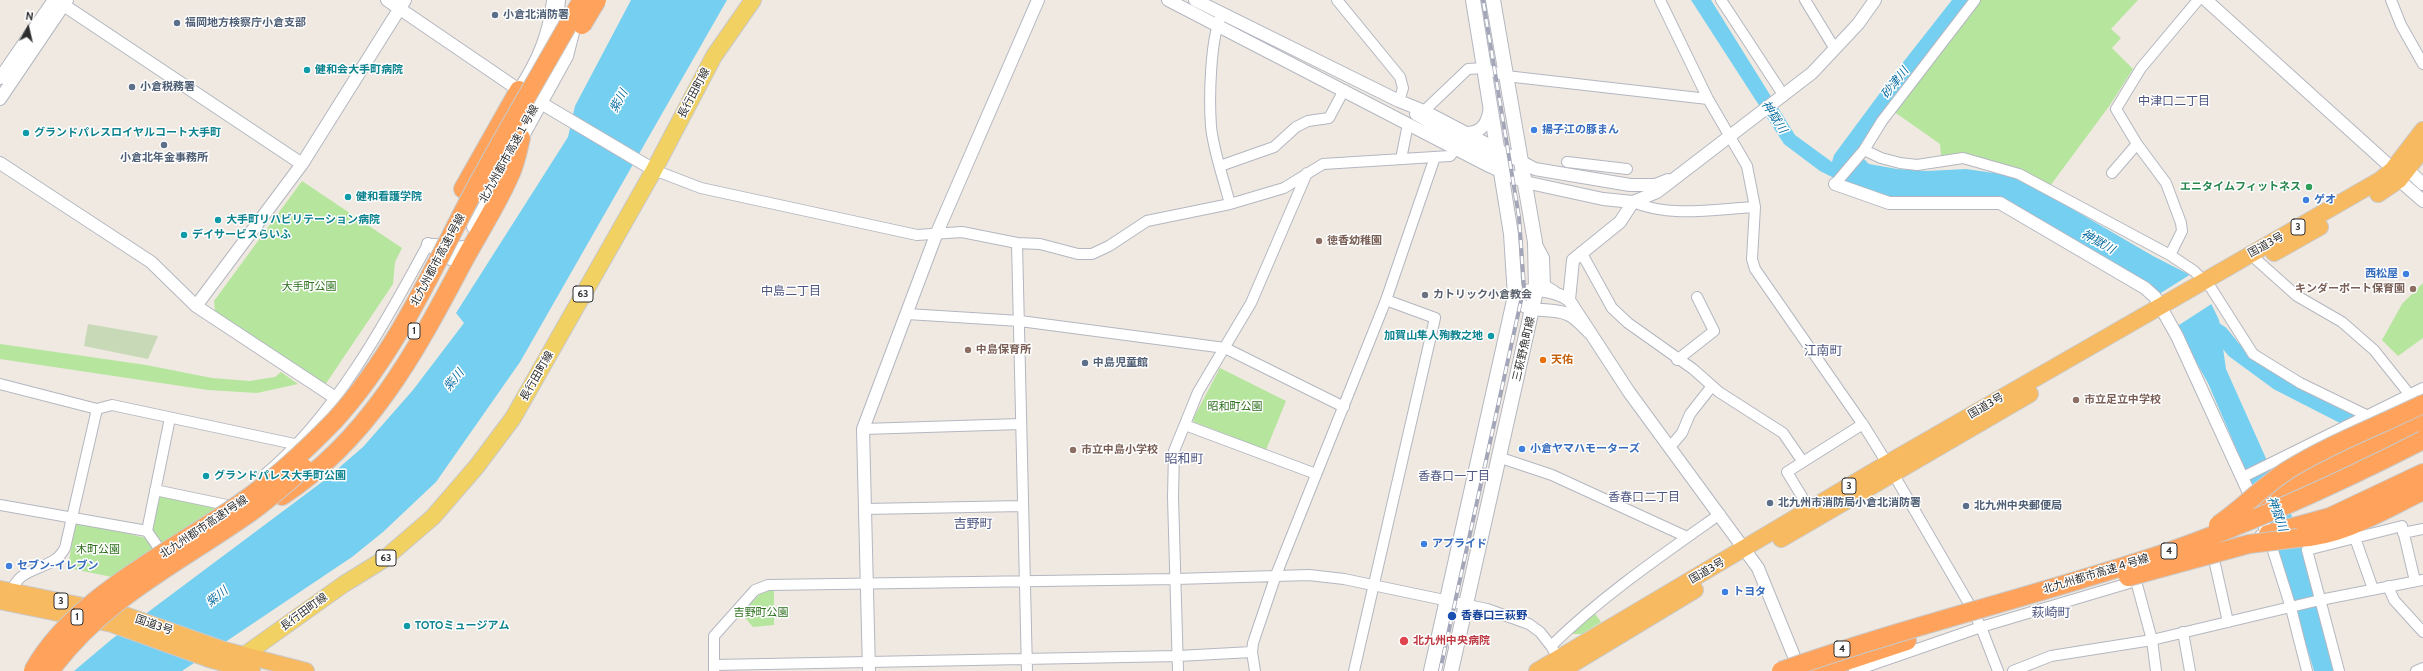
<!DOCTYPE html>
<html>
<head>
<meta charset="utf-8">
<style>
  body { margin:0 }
  #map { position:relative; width:2423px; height:671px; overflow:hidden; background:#efe9e1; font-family:Cabin,sans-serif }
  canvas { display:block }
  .north { position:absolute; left:8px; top:8px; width:40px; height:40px; -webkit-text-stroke:3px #fff; paint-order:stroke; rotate:8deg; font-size:11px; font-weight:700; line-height:16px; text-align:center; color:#2e2e2e }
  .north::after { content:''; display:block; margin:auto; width:14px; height:18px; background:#2e2e2e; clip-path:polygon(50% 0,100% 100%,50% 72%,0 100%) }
</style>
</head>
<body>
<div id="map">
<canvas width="2423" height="671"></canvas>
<div class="north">N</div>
</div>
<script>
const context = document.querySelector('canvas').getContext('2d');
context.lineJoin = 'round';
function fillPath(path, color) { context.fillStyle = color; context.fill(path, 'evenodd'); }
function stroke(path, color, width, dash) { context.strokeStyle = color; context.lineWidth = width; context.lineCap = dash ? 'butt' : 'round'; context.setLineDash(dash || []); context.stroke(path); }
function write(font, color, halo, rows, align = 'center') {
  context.font = font + ' Cabin,"Noto Sans JP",sans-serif'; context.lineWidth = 3; context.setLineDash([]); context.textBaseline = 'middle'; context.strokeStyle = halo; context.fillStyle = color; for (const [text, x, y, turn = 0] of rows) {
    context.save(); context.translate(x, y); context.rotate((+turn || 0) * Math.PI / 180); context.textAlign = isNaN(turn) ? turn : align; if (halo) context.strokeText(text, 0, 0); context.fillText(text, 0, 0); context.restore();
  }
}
const green = new Path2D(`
  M 1980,0 L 2138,0 L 2111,29 L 2121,38 L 2112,48 L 2133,69 L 2110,105 L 2050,186 C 2016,167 1981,153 1941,156 L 1940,144 L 1893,111 Z
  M 302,181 L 402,248 L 395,262 L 393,284 L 325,385 L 215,311 L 214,301 Z
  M 2423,283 L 2423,338 L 2398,356 L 2382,340 L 2402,304 Z
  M 0,344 L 146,365 L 212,378 L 250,381 L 275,377 L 281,372 L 298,384 L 257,393 L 208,390 L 0,359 Z
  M 1220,368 L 1286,401 L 1266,450 L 1194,422 L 1193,419 Z
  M 159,493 L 224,507 L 112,577 L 68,568 L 75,521 L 146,538 Z
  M 774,590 L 774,625 L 753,627 L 741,613 L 762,592 Z
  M 1593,611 L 1601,622 L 1582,634 L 1567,634 Z`);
const cemetery = new Path2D(`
  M 88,324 L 158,336 L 148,359 L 84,346 Z`);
const water = new Path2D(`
  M 631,0 L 727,0 L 520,362 L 436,482 L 383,532 L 352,557 L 182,671 L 74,671 L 112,639 L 326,479 L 363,447 L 413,390 L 464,323 L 456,313 L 568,137 L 575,106 Z
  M 1691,0 L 1711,0 L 1795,135 L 1832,162 L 1834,155 L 1897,70 L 1952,0 L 1969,0 L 1859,154 L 1869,164 L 1897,169 L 1927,171 L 1966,169 L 2001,174 L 2026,182 L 2153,256 L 2190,275 L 2207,295 L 2219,320 L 2226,369 L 2294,521 L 2336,671 L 2314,671 L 2284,571 L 2242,462 L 2208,383 L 2158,295 L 1993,198 L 1887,197 L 1862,192 L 1820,171 L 1784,144 Z`);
const pier = new Path2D(`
  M 2191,274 L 2208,293 L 2213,303 L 2176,327 L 2156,296 Z`);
const river = new Path2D(`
  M 2203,322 L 2221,334 L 2234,350 L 2279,383 L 2367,428`);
const minor = new Path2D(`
  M 1337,0 L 1400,77 L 1403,88 L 1399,101
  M 1660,0 L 1708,99 L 1747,166 L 1755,207 L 1752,259 L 1755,269 L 1864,426 L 1887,463 L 1968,602 L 1981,627 L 1998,671
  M 1721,0 L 1784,96
  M 1805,0 L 1835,49
  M 2391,0 L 2401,25 L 2423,64
  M 1222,14 C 1210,37 1209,99 1211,126 C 1213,150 1224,180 1230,204
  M 1424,111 L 1468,69 L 1483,68 L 1506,76 L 1708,99
  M 1864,150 L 1881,158 L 1900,163 L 1917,165 L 1963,158 L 2019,174 L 2170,255 L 2194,271 L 2211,288 L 2253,354 L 2300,383 L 2368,416
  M 1401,159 L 1408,124
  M 1567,162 L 1627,169
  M 1220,166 L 1274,147 L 1296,127 L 1308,121 L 1329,118 L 1344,90
  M 654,170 L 701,188 L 917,235 L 962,232 L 1017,243 L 1040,244 L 1078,254 L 1092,254 L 1109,246 L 1147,221 L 1230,204 L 1284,188 L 1323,164 L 1450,156 L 1456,149
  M 2112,173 L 2137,144
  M 1835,184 L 1864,150 L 1882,121 L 1975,0
  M 1633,202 C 1670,218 1715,209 1755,207
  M 1017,243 L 1027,671
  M 1581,252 L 1612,308 L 1628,323 L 1693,369 L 1719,392 L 1783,433 L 1803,462
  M 2250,254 L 2297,296 L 2342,322 L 2374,350 L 2410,395 L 2423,405
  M 2170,255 L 2182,231 L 2181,223 L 2166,183 L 2137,144 L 2116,109 L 2141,68 L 2198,0
  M 907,314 L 1020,321 L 1225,348 L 1344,407
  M 1677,360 L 1714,331 L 1697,297
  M 0,384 L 97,409 L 112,405 L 299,445
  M 1185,425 L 1316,474
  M 863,429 L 1021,424
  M 1670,447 L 1682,433 L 1690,414 L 1712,386
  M 1498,457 L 1552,475 L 1687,537
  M 263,476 C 333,419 386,322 428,244 L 436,244
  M 2243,477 L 2423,388
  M 155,490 L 227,505 L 233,512
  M 0,505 L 147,531 L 170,418
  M 865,509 L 1023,506
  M 1812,513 L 1787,472 L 1863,424
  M 147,531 L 165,557
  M 2403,533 L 2423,529
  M 2269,538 L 2291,608 L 2307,671
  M 2355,538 L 2373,589
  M 2215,564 L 2228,622
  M 2388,586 L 2394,600 L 2423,632
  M 8,596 C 12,589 15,582 21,577 C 36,565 55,567 65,548 L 97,409
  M 2183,632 L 2190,671
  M 1554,651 L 1551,646 C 1602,596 1662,555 1720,514
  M 714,665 L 1178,656 L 1252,652
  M 714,671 L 714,636 L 755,590 L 768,585 L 1176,579 L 1309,575 L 1344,579 L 1487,609 L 1529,624 L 1540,632 L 1551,646
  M 1178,671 L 1173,497 L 1174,451 L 1198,392 L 1251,303 L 1307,173
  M 1255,671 L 1252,652 L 1253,643 L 1276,575 L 1386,300 L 1435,157
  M 1354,671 L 1435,318 L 1386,300
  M 1854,671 L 1981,627 L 2136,581 L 2152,640 L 2156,671
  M 2013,671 L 2051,656 L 2152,640 L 2320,600 L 2423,580
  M 2339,671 L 2307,550 L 2402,526 L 2415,581
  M 2416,671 L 2423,668`);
const tertiary = new Path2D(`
  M 56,0 L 302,164
  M 387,0 L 519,90 L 654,170
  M 1168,0 L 1487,165 L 1525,182 L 1603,199 L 1633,202 L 1657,192 L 1812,73 L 1858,24 L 1875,0
  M 1195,0 L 1399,101 L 1424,111 L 1535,169 L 1630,185 L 1655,185 L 1668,180
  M 2206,0 L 2393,169 L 2399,180 L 2423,201
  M 555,39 L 559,0
  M 0,78 L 54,0
  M 519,90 C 538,61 549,35 553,1
  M 0,99 L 67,0
  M 1416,114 L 1506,166
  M 1468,133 C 1483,132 1488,122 1490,107
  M 518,145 L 567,56 L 577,17
  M 0,163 L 151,262 L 196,306 L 334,397
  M 2399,169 L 2407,169 L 2423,184
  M 1835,184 L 1889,203 L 2000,203 L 2145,288 L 2155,297 L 2177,336 L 2268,534 L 2261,536
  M 473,227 L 501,175
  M 1535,243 L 1543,258 L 1544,286 L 1554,292
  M 428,244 L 447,258 L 455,260 L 462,247
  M 1569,300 L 1573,260 L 1620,222 L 1633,202
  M 196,306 L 302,164 L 405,0
  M 1591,334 C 1583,327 1577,318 1567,314 C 1552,307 1520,315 1515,296 C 1528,285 1556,291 1569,300 L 1629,392 L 1758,568 L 1800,671
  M 869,671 L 863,429 L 936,235 L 1038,0`);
const secondary = new Path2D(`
  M 1431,671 L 1515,296 L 1511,234 L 1473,0
  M 1451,671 L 1536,291 L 1535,242 L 1493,0`);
const primary = new Path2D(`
  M 236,661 L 344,584 L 383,560 L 433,517 L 477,466 L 513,418 L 654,170 L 714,56 L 753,0`);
const trunk = new Path2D(`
  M 2378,194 L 2399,180 L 2423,149
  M 2274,253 L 2320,227
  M 1781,539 L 2030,394
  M 0,589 L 122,614 L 224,650 L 306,671
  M 0,601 L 112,624 L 209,659 L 252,671
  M 1537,671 L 1881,467 L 2380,180 L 2393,169 L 2423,130
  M 1561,671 L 1695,590`);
const motorway = new Path2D(`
  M 463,189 L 519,90
  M 282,496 C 368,440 415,353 462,264 C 478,234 498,204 511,173 C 516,162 518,150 521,138
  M 2256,505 L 2305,479 L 2423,423
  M 2268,534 L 2330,517 L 2423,473
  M 2298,538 C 2343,536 2383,510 2423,491
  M 1816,671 L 1907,641`);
const rail = new Path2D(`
  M 1440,671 L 1524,287 L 1519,217 L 1483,0`);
const motorwayBridge = new Path2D(`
  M 582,25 L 597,0
  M 2218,525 C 2243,508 2263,486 2288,470 C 2330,444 2378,426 2423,404
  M 2128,577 L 2249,544 L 2298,538
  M 33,671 C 73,597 175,550 242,502 C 276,478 306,450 335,420 C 397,352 434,266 477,185 C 511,123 547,62 582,0
  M 50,671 C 103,598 179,563 251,512 C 269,499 287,483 304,468
  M 1781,671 C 1907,626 2036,596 2162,554 C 2252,523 2339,483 2423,440`);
const markers = [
  [495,15,4,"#5c6f8a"],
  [177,23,4,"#5c6f8a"],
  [307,70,4,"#0f9aa8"],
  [132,87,4,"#5c6f8a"],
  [1534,130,4,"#3f7fe0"],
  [26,133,4,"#0f9aa8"],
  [164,145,4,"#5c6f8a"],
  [2309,187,4,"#2e9e5b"],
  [348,197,4,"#0f9aa8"],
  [2306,200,4,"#3f7fe0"],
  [218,220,4,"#0f9aa8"],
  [184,235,4,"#0f9aa8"],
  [1319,241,4,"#8d6e63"],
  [2406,274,4,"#3f7fe0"],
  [2413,289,4,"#8d6e63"],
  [1425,295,4,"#6b7280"],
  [1491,336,4,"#0f9aa8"],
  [968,350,4,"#8d6e63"],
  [1543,360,4,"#e8710a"],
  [1085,363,4,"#5c6f8a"],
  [2076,400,4,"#8d6e63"],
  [1522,449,4,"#3f7fe0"],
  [1073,450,4,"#8d6e63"],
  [206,476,4,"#0f9aa8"],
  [1770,503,4,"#5c6f8a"],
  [1966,506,4,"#5c6f8a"],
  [1424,544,4,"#3f7fe0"],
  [9,566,4,"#3f7fe0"],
  [1725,592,4,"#3f7fe0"],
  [1452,616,5,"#1a4fb4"],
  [407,626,4,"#0f9aa8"],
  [1404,641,5,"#e0444e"]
];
const shields = [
  [2298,227,14],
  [583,294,20],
  [414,331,12],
  [1849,486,14],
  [2169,551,16],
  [386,558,20],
  [61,601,14],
  [77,617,12],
  [1842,649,16]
];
const shieldNames = [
  ["3",2298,227],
  ["63",583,294],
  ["1",414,331],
  ["3",1849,486],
  ["4",2169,551],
  ["63",386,558],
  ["3",61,601],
  ["1",77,617],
  ["4",1842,649]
];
const serviceNames = [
  ["小倉北消防署",503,15],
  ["福岡地方検察庁小倉支部",185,23],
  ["小倉税務署",140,87],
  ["小倉北年金事務所",164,158,"center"],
  ["中島児童館",1093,363],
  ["北九州市消防局小倉北消防署",1778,503],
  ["北九州中央郵便局",1974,506]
];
const cultureNames = [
  ["健和会大手町病院",315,70],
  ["グランドパレスロイヤルコート大手町",34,133],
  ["健和看護学院",356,197],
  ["大手町リハビリテーション病院",226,220],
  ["デイサービスらいふ",192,235],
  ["加賀山隼人殉教之地",1483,336,"right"],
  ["グランドパレス大手町公園",214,476],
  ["TOTOミュージアム",415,626]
];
const streetNames = [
  ["長行田町線",694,93,-62],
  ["北九州都市高速１号線",509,154,-61],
  ["国道3号",2266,245,-29],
  ["北九州都市高速1号線",438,260,-62],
  ["三萩野魚町線",1524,349,-77],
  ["長行田町線",537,376,-60],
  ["国道3号",1986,406,-30],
  ["北九州都市高速1号線",204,527,-34],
  ["国道3号",1707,571,-30],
  ["北九州都市高速４号線",2096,574,-17],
  ["長行田町線",304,612,-36],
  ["国道3号",154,625,19]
];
const shopNames = [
  ["揚子江の豚まん",1542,130],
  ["ゲオ",2314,200],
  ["西松屋",2398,274,"right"],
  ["小倉ヤマハモーターズ",1530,449],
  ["アプライド",1432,544],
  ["セブン-イレブン",17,566],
  ["トヨタ",1733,592]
];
const leisureNames = [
  ["エニタイムフィットネス",2301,187]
];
const educationNames = [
  ["徳香幼稚園",1327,241],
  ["キンダーポート保育園",2405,289,"right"],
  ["中島保育所",976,350],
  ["市立足立中学校",2084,400],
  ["市立中島小学校",1081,450]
];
const parkNames = [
  ["大手町公園",309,287],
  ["昭和町公園",1235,407],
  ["木町公園",98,550],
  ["吉野町公園",761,613]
];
const worshipNames = [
  ["カトリック小倉教会",1433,295]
];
const foodNames = [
  ["天佑",1551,360]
];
const transitNames = [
  ["香春口三萩野",1461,616]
];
const healthNames = [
  ["北九州中央病院",1413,641]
];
const waterNames = [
  ["砂津川",1895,83,-52],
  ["紫川",619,101,-61],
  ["神獄川",1774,117,57],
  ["神獄川",2098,242,29],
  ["紫川",454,380,-51],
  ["神獄川",2277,514,70],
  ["紫川",217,597,-39]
];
const neighbourhoodNames = [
  ["中津口二丁目",2174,101],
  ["中島二丁目",791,291],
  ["香春口一丁目",1454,476],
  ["香春口二丁目",1644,497]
];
const quarterNames = [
  ["江南町",1823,351],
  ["昭和町",1184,459],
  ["吉野町",973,524],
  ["萩崎町",2051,613]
];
fillPath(green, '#b6e59e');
fillPath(cemetery, '#c8d9b8');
fillPath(water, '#75cff0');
fillPath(pier, '#efe9e1');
stroke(river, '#75cff0', 16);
stroke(minor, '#b4b7c1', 12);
stroke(tertiary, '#b4b7c1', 14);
stroke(secondary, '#b4b7c1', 16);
stroke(primary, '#c9c9c9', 18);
stroke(trunk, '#c9c9c9', 18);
stroke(motorway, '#c9c9c9', 20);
stroke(minor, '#fff', 10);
stroke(tertiary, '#fff', 12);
stroke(secondary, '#fff', 14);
stroke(primary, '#f2d163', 16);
stroke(trunk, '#f8ba60', 16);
stroke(motorway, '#ffa35c', 18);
stroke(rail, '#a3a6b8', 4);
stroke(rail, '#fff', 2.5, [8]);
stroke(motorwayBridge, '#c9c9c9', 20, []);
stroke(motorwayBridge, '#ffa35c', 18);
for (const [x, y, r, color] of markers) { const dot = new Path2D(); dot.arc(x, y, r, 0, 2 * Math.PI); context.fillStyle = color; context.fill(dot); stroke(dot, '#fff', 1.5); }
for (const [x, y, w] of shields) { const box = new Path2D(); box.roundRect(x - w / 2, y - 8, w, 16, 3); context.fillStyle = '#fff'; context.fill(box); stroke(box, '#2e2e2e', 1); }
write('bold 10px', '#2e2e2e', null, shieldNames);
write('bold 11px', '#4e5e75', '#fff', serviceNames, 'left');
write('bold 11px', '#0d838f', '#fff', cultureNames, 'left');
write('11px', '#2e2e2e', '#fff', streetNames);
write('bold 11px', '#366cbe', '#fff', shopNames, 'left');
write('bold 11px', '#27864d', '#fff', leisureNames, 'right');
write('bold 11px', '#785e54', '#fff', educationNames, 'left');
write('11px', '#2c6e1b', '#fff', parkNames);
write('bold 11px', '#5b616d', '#fff', worshipNames, 'left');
write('bold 11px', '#c56008', '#fff', foodNames, 'left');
write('bold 11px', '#164399', '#fff', transitNames, 'left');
write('bold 11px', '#be3a42', '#fff', healthNames, 'left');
write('italic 12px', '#0d6fa3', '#fff', waterNames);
write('12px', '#4d5680', '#fff', neighbourhoodNames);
write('13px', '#4d5680', '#fff', quarterNames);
</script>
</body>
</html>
